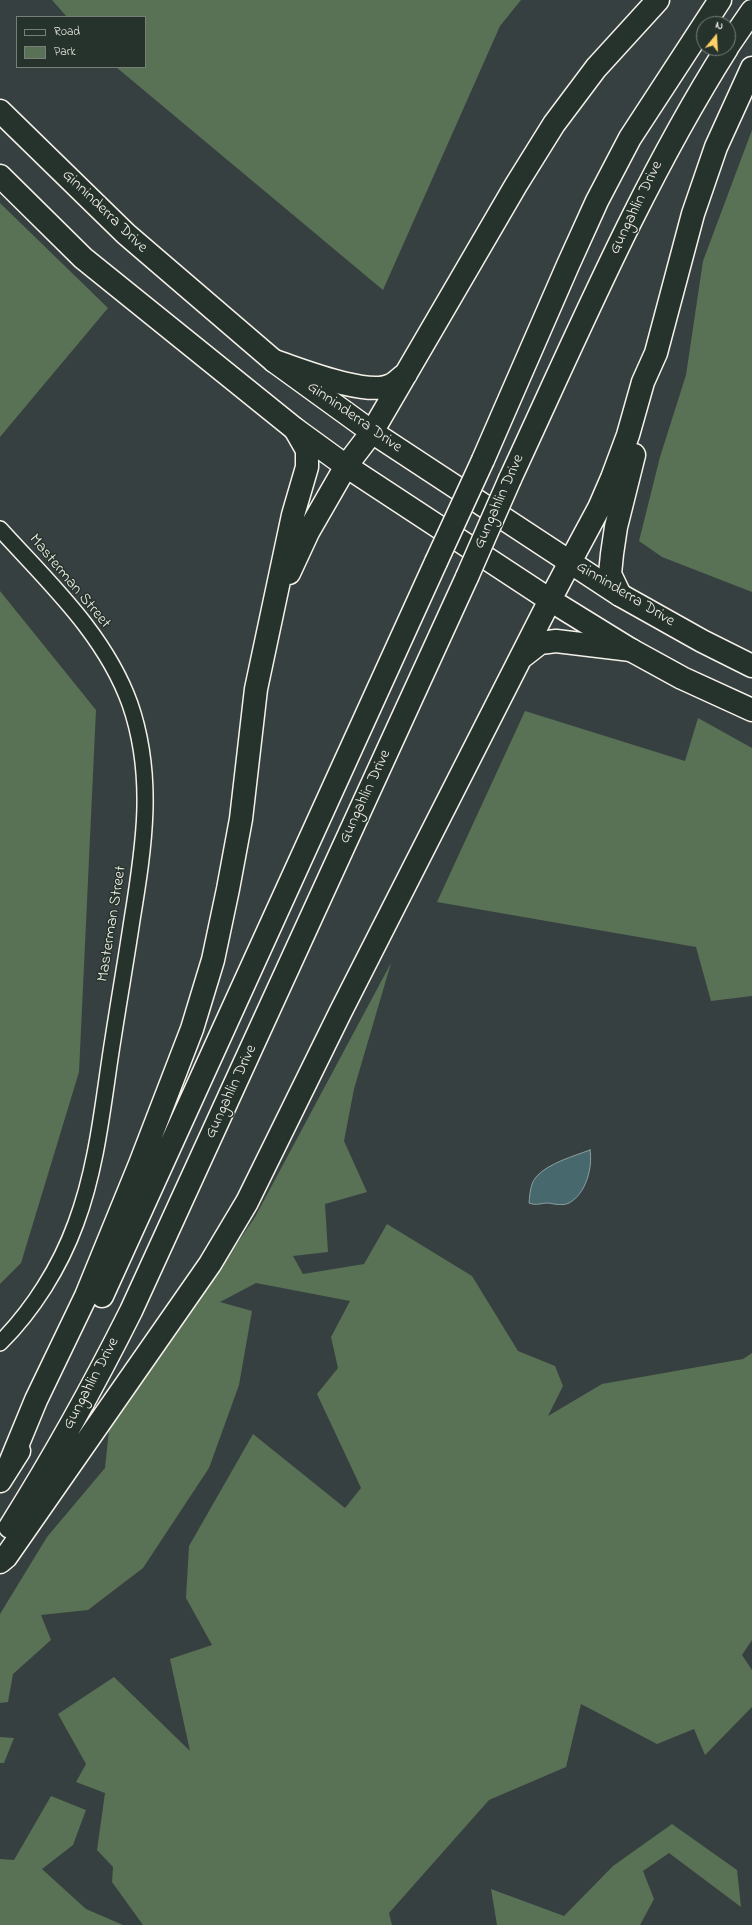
<!DOCTYPE html>
<html>
<head>
<meta charset="utf-8">
<style>
  body { margin:0 }
  #map { position:relative; width:752px; height:1925px; overflow:hidden; background:#374040; font-family:"Indie Flower",sans-serif }
  canvas { display:block }
  .legend { position:absolute; left:16px; top:16px; width:130px; height:52px; box-sizing:border-box; background:#26332d; border:1px solid #787f78; margin:0; padding:5px 7px; list-style:none; font-size:12px; color:#f4f1e8 }
  .legend li { display:flex; align-items:center; gap:8px; height:20px }
  .legend b { width:20px; border:1px solid #787f78 }
  .north { position:absolute; left:696px; top:16px; width:40px; height:40px; box-sizing:border-box; background:#26332d; border:1px solid #787f78; border-radius:50%; rotate:18deg; font-size:11px; font-weight:700; line-height:16px; text-align:center; color:#f4f1e8 }
  .north::after { content:''; display:block; margin:auto; width:14px; height:18px; background:#ffd166; clip-path:polygon(50% 0,100% 100%,50% 72%,0 100%) }
</style>
</head>
<body>
<div id="map">
<canvas width="752" height="1925"></canvas>
<ul class="legend">
<li><b style="height:5px;background:#26332d"></b>Road</li>
<li><b style="height:11px;background:#597155"></b>Park</li>
</ul>
<div class="north">N</div>
</div>
<script>
const context = document.querySelector('canvas').getContext('2d');
context.lineJoin = 'round';
function fillPath(path, color) { context.fillStyle = color; context.fill(path, 'evenodd'); }
function stroke(path, color, width, dash) { context.strokeStyle = color; context.lineWidth = width; context.lineCap = dash ? 'butt' : 'round'; context.setLineDash(dash || []); context.stroke(path); }
function write(font, color, halo, rows, align = 'center') {
  context.font = font + ' "Indie Flower",sans-serif'; context.lineWidth = 3; context.setLineDash([]); context.textBaseline = 'middle'; context.strokeStyle = halo; context.fillStyle = color; for (const [text, x, y, turn = 0] of rows) {
    context.save(); context.translate(x, y); context.rotate((+turn || 0) * Math.PI / 180); context.textAlign = isNaN(turn) ? turn : align; if (halo) context.strokeText(text, 0, 0); context.fillText(text, 0, 0); context.restore();
  }
}
const green = new Path2D(`
  M 52,0 L 521,0 L 500,26 L 383,290 L 116,67 L 145,67 L 145,17 L 67,17 Z
  M 752,130 L 752,592 L 662,557 L 639,541 L 660,457 L 686,375 L 703,261 Z
  M 0,203 L 108,308 L 0,437 Z
  M 0,591 L 96,710 L 79,1072 L 21,1263 L 0,1284 Z
  M 525,711 L 685,761 L 698,718 L 752,748 L 752,996 L 711,1001 L 696,947 L 437,902 Z
  M 391,963 L 354,1089 L 344,1141 L 367,1192 L 325,1204 L 328,1252 L 293,1256 L 303,1274 L 364,1264 L 387,1224 L 472,1276 L 518,1351 L 555,1366 L 563,1386 L 548,1416 L 602,1384 L 743,1359 L 752,1353 L 752,1640 L 742,1655 L 752,1670 L 752,1707 L 705,1755 L 694,1729 L 657,1744 L 581,1704 L 566,1767 L 489,1800 L 389,1913 L 392,1925 L 143,1925 L 112,1882 L 113,1867 L 97,1850 L 105,1793 L 76,1782 L 86,1764 L 58,1714 L 114,1677 L 190,1751 L 170,1659 L 212,1645 L 186,1598 L 189,1546 L 253,1434 L 345,1508 L 361,1488 L 317,1394 L 338,1368 L 331,1337 L 350,1301 L 256,1283 L 220,1302 L 252,1311 L 239,1385 L 209,1468 L 143,1568 L 88,1610 L 41,1615 L 51,1640 L 13,1674 L 8,1702 L 0,1703 L 0,1614 L 47,1537 L 105,1468 L 109,1430 L 255,1217 Z
  M 0,1737 L 14,1738 L 4,1763 L 0,1763 Z
  M 51,1796 L 86,1810 L 73,1845 L 42,1869 L 86,1909 L 123,1925 L 0,1925 L 0,1859 L 14,1860 Z
  M 672,1824 L 737,1870 L 741,1907 L 669,1853 L 643,1871 L 654,1899 L 640,1925 L 497,1925 L 491,1889 L 564,1916 L 613,1866 Z`);
const water = new Path2D(`
  M 590,1150 C 593,1167 586,1194 569,1203 C 563,1206 554,1204 548,1203 C 541,1203 537,1206 529,1203 C 530,1194 530,1183 537,1176 C 549,1163 574,1156 590,1150 Z`);
const street = new Path2D(`
  M 0,529 C 48,582 105,634 130,704 C 155,776 144,847 132,920 C 126,960 119,1000 113,1039 C 103,1101 98,1164 76,1223 C 60,1267 33,1310 0,1343`);
const primary = new Path2D(`
  M 0,111 L 126,234 L 274,361 L 372,432 L 620,595 L 702,641 L 752,666
  M 0,176 L 83,258 L 295,429 L 346,466 L 550,600 L 631,650 L 682,678 L 752,710
  M 346,466 L 372,432
  M 550,600 L 570,562`);
const highway = new Path2D(`
  M 728,46 L 752,11
  M 274,361 C 299,369 367,397 391,385 C 396,383 401,377 406,374
  M 372,432 L 516,185 L 554,124 L 596,68 L 658,0
  M 483,460 L 568,265 L 597,201 L 630,138 L 720,0
  M 510,479 C 578,333 641,184 727,48
  M 570,562 L 599,508 L 612,478 L 628,435 L 643,382 L 656,353 L 693,214 L 716,147 L 752,68
  M 289,573 L 308,532 L 346,466
  M 620,595 L 610,574 L 612,554 L 616,527 L 634,455
  M 522,657 L 540,643 L 556,641 L 631,650
  M 102,1296 L 436,562
  M 10,1463 L 36,1400 L 86,1296 L 140,1164 L 192,1029 L 213,960 L 228,889 L 241,819 L 256,689 L 293,515 L 307,467 L 307,450 L 295,429
  M 0,1481 L 19,1451
  M 10,1527 C 54,1457 94,1385 131,1311 L 467,577
  M 0,1562 L 6,1557 L 210,1264 L 247,1202 L 341,1011 L 550,600`);
const highwayBridge = new Path2D(`
  M 436,562 L 483,460
  M 467,577 L 510,479`);
const streetNames = [
  ["Gungahlin Drive",637,208,-64],
  ["Ginninderra Drive",104,212,44],
  ["Ginninderra Drive",354,418,35],
  ["Gungahlin Drive",500,502,-66],
  ["Masterman Street",69,582,50],
  ["Ginninderra Drive",625,595,31],
  ["Gungahlin Drive",366,797,-65],
  ["Masterman Street",113,924,-81],
  ["Gungahlin Drive",232,1092,-65],
  ["Gungahlin Drive",92,1384,-62]
];
fillPath(green, '#597155');
fillPath(water, '#47696d');
stroke(water, '#8c9f9e', 1);
stroke(street, '#f4f1e8', 18);
stroke(primary, '#f4f1e8', 25);
stroke(highway, '#f4f1e8', 25);
stroke(street, '#26332d', 15);
stroke(primary, '#26332d', 22);
stroke(highway, '#26332d', 22);
stroke(highwayBridge, '#f4f1e8', 25, []);
stroke(highwayBridge, '#26332d', 22);
write('16px', '#f4f1e8', '#26332d', streetNames);
</script>
</body>
</html>
